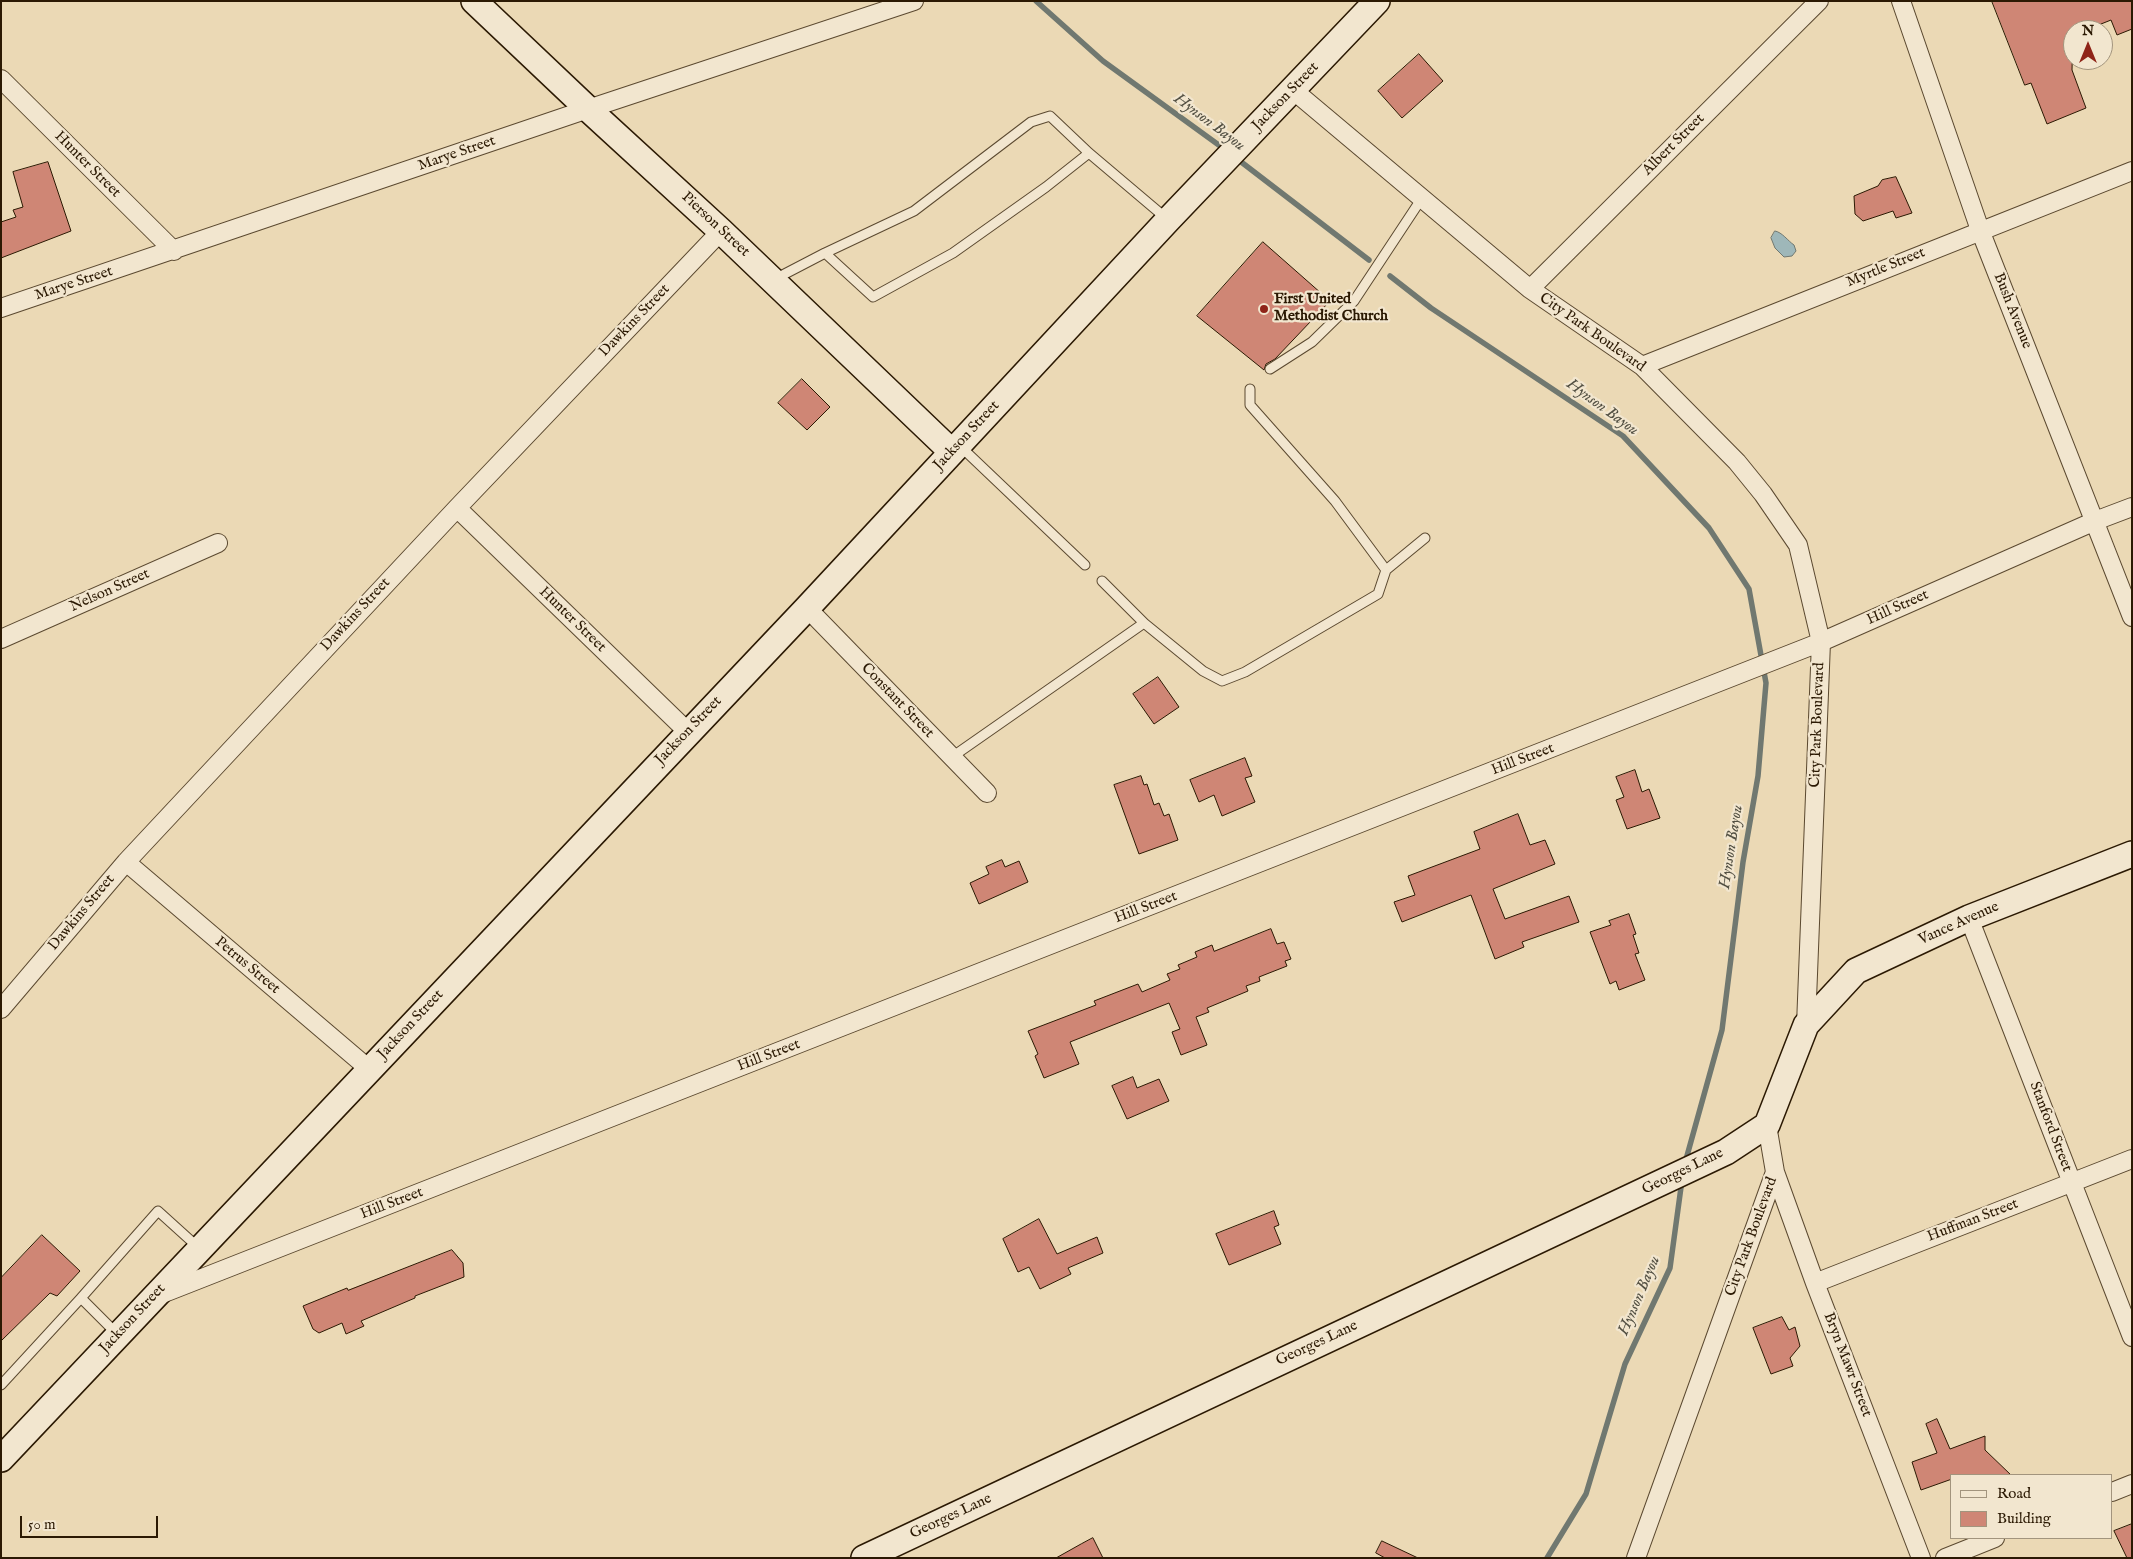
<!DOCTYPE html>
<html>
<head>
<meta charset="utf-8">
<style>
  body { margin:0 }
  #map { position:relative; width:2133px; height:1559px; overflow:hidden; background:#ebd9b5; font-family:"IM FELL English",serif }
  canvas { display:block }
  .frame { position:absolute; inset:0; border:2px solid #2b1903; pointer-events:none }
  .legend { position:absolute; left:1950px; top:1474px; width:162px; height:65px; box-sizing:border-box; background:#f2e6cf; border:1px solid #a2947d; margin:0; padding:6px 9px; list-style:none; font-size:15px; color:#2b1903 }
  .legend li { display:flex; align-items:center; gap:10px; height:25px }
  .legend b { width:25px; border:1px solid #a2947d }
  .north { position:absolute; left:2063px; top:20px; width:50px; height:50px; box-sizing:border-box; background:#f2e6cf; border:1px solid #a2947d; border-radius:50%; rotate:0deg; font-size:14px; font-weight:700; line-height:20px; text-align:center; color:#2b1903 }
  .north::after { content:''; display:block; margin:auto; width:18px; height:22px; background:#8f2418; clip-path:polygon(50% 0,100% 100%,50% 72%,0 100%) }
  .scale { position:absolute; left:20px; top:1516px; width:138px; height:22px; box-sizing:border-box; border:2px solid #2b1903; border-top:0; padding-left:6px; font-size:15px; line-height:18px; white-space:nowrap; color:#2b1903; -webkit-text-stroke:4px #f2e6cf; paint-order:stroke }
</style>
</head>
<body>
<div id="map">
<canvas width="2133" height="1559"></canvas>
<div class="frame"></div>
<ul class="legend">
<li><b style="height:6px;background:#f2e6cf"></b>Road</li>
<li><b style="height:14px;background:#cf8675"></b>Building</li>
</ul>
<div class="north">N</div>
<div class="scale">50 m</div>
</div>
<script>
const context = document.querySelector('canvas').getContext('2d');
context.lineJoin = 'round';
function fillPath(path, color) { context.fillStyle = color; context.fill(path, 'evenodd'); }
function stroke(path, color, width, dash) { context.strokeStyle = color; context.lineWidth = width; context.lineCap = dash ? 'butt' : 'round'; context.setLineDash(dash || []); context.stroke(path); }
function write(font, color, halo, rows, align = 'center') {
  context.font = font + ' "IM FELL English",serif'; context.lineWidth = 4.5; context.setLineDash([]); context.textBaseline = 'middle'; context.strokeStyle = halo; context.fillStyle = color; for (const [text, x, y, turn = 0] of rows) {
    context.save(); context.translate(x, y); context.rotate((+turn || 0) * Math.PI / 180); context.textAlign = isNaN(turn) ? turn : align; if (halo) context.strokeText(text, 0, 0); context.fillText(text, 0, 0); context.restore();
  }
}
const water = new Path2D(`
  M 1775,231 C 1782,232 1788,241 1794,245 L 1796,251 L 1792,256 L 1784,257 L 1775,248 L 1771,238 Z`);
const stream = new Path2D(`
  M 1036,1 L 1103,61 L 1227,151
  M 1236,158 L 1369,260
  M 1390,276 L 1431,308 L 1623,436 L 1709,528 L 1749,589 L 1766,683 L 1758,776 L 1743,862 L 1722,1030 L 1685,1163
  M 1547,1558 L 1586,1494 L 1625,1364 L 1670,1268 L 1682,1180`);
const building = new Path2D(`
  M 1992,1 L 2132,1 L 2132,29 L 2117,35 L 2111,20 L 2086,30 L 2073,30 L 2072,70 L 2086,108 L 2047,124 L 2031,83 L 2025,85 Z
  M 1419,54 L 1443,81 L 1402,118 L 1378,91 Z
  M 48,162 L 71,231 L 1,258 L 1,222 L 16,217 L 13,210 L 23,207 L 13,172 Z
  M 1896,177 L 1912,213 L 1896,218 L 1893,211 L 1863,221 L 1855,214 L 1854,196 L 1878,186 L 1882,180 Z
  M 1263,242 L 1330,301 L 1275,359 L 1266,364 L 1264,370 L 1197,316 Z
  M 802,379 L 830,407 L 807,430 L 778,403 Z
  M 1158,677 L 1179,707 L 1154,724 L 1133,694 Z
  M 1245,758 L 1252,776 L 1245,778 L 1255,802 L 1222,816 L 1214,795 L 1199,802 L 1190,780 Z
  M 1635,770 L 1642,792 L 1649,789 L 1660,818 L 1627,829 L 1616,800 L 1624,797 L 1616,777 Z
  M 1141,776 L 1144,785 L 1147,784 L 1154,805 L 1159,803 L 1164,816 L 1169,814 L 1178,840 L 1139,854 L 1114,785 Z
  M 1518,814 L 1530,845 L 1545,840 L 1555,864 L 1493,889 L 1505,919 L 1569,896 L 1579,922 L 1522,942 L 1524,947 L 1495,959 L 1471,895 L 1402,922 L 1394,902 L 1415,895 L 1408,876 L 1480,849 L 1474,832 Z
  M 1002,860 L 1005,867 L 1019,861 L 1028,882 L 979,904 L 970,883 L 989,874 L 986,867 Z
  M 1629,914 L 1636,934 L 1633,935 L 1639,953 L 1635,954 L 1645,980 L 1619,990 L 1616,981 L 1610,984 L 1590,932 L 1611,925 L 1609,921 Z
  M 1271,929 L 1277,944 L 1284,942 L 1291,959 L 1285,961 L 1287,966 L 1259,977 L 1260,981 L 1246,986 L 1248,991 L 1207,1008 L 1209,1012 L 1196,1017 L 1207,1045 L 1181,1055 L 1172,1032 L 1180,1029 L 1169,1003 L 1070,1042 L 1079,1064 L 1044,1078 L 1035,1056 L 1038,1054 L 1028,1031 L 1096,1005 L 1094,1001 L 1138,984 L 1142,992 L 1170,980 L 1167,974 L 1180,969 L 1178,965 L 1197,957 L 1195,952 L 1212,945 L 1214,951 Z
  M 1133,1077 L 1137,1088 L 1159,1079 L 1169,1101 L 1127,1119 L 1112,1086 Z
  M 1274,1211 L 1279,1225 L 1274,1227 L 1281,1244 L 1229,1265 L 1216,1234 Z
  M 1039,1219 L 1057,1254 L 1097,1237 L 1103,1253 L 1068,1268 L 1071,1274 L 1040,1289 L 1029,1267 L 1018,1272 L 1003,1239 Z
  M 42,1235 L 80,1271 L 57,1296 L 50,1293 L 1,1341 L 1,1278 Z
  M 452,1250 L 463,1263 L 464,1277 L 415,1296 L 415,1298 L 361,1321 L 364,1326 L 346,1334 L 342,1323 L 319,1333 L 313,1329 L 303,1306 L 347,1288 L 348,1290 Z
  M 1782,1317 L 1789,1330 L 1795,1327 L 1800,1346 L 1790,1358 L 1793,1366 L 1771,1374 L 1753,1328 Z
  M 1937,1419 L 1950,1449 L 1985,1436 L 1985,1450 L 2011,1475 L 1952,1475 L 1952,1479 L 1921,1490 L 1912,1462 L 1937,1453 L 1926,1424 Z
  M 2132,1524 L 2132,1558 L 2127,1558 L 2114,1531 Z
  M 1093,1538 L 1103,1558 L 1056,1558 L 1081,1544 Z
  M 1382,1541 L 1418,1558 L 1385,1558 L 1376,1553 Z`);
const lane = new Path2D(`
  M 825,253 L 873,297 L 953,253 L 1046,187 L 1089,153
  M 775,279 L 825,253 L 914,211 L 1031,122 L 1050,116 L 1089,153 L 1167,219
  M 1270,369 L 1312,342 L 1354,301 L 1422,198
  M 1250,389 L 1250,405 L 1335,501 L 1386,570
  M 960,446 L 1085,565
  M 1102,581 L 1144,623
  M 952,757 L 1144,623 L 1203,671 L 1222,681 L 1245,672 L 1378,594 L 1386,570 L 1425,538
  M 116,1333 L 81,1298 L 158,1211 L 200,1249
  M 1,1385 L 81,1298`);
const street = new Path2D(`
  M 1901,1 L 1980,230 L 2132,617
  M 1,79 L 174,251
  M 1293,90 L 1530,289 L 1642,366 L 1737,462 L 1763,494 L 1798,545 L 1821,642 L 1806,1025
  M 1530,289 L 1819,1
  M 1,308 L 588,109 L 914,1
  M 1642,366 L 2132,171
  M 457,508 L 688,732
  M 807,608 L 987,793
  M 1,639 L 218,543
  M 126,862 L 369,1069
  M 1969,918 L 2132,1337
  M 1,1009 L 126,862 L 457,508 L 721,231
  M 1775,1172 L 1815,1283 L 1921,1558
  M 1815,1283 L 2132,1159
  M 159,1295 L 1821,642 L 2095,521 L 2132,507
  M 2112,1492 L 2132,1484
  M 1636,1558 L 1775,1172 L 1767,1125
  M 1945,1558 L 1995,1538`);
const secondary = new Path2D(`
  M 474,1 L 588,109 L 721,231 L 952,452
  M 1,1459 L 807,608 L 1168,220 L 1377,1
  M 864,1558 L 1726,1152 L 1767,1125 L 1806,1025 L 1856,971 L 1969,918 L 2132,854`);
const markers = [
  [1264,309,5,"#8f2418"]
];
const streetNames = [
  ["Jackson Street",1286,97,-46],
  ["Albert Street",1674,145,-45],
  ["Marye Street",457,154,-19],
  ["Hunter Street",87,165,45],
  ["Pierson Street",715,225,43],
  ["Myrtle Street",1886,268,-22],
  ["Marye Street",74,284,-18],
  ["Bush Avenue",2012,311,68],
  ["Dawkins Street",635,321,-46],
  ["City Park Boulevard",1592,333,35],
  ["Jackson Street",967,436,-47],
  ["Nelson Street",110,591,-24],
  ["Hill Street",1898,608,-24],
  ["Dawkins Street",356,615,-47],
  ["Hunter Street",572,620,44],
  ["Constant Street",897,701,46],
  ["City Park Boulevard",1818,725,-88],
  ["Jackson Street",689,731,-46],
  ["Hill Street",1523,760,-21],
  ["Hill Street",1146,908,-21],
  ["Dawkins Street",82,913,-50],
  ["Vance Avenue",1959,924,-24],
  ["Petrus Street",247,966,40],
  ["Jackson Street",411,1025,-47],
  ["Hill Street",769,1056,-21],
  ["Stanford Street",2050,1127,69],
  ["Georges Lane",1683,1172,-26],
  ["Hill Street",392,1204,-21],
  ["Huffman Street",1973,1221,-21],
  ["City Park Boulevard",1752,1237,-70],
  ["Jackson Street",133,1319,-47],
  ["Georges Lane",1317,1344,-25],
  ["Bryn Mawr Street",1847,1365,69],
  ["Georges Lane",951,1517,-25]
];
const poiNames = [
  ["First United",1274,300],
  ["Methodist Church",1274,317]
];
const waterNames = [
  ["Hynson Bayou",1209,123,37],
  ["Hynson Bayou",1602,408,36],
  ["Hynson Bayou",1732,847,-81],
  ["Hynson Bayou",1640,1296,-67]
];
fillPath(water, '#9eb7b9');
stroke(water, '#707870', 1);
stroke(stream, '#707870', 5.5);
fillPath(building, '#cf8675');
stroke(building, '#2b1903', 1);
stroke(lane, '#5b4930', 11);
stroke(street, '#5b4930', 20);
stroke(secondary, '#2b1903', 28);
stroke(lane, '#f2e6cf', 9);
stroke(street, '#f2e6cf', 18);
stroke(secondary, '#f2e6cf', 25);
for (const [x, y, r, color] of markers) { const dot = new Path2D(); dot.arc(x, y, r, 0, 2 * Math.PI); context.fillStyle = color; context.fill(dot); stroke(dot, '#f2e6cf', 2); }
write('15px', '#2b1903', '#f2e6cf', streetNames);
write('bold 15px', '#2b1903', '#f2e6cf', poiNames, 'left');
write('italic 16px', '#535043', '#f2e6cf', waterNames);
</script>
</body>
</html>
